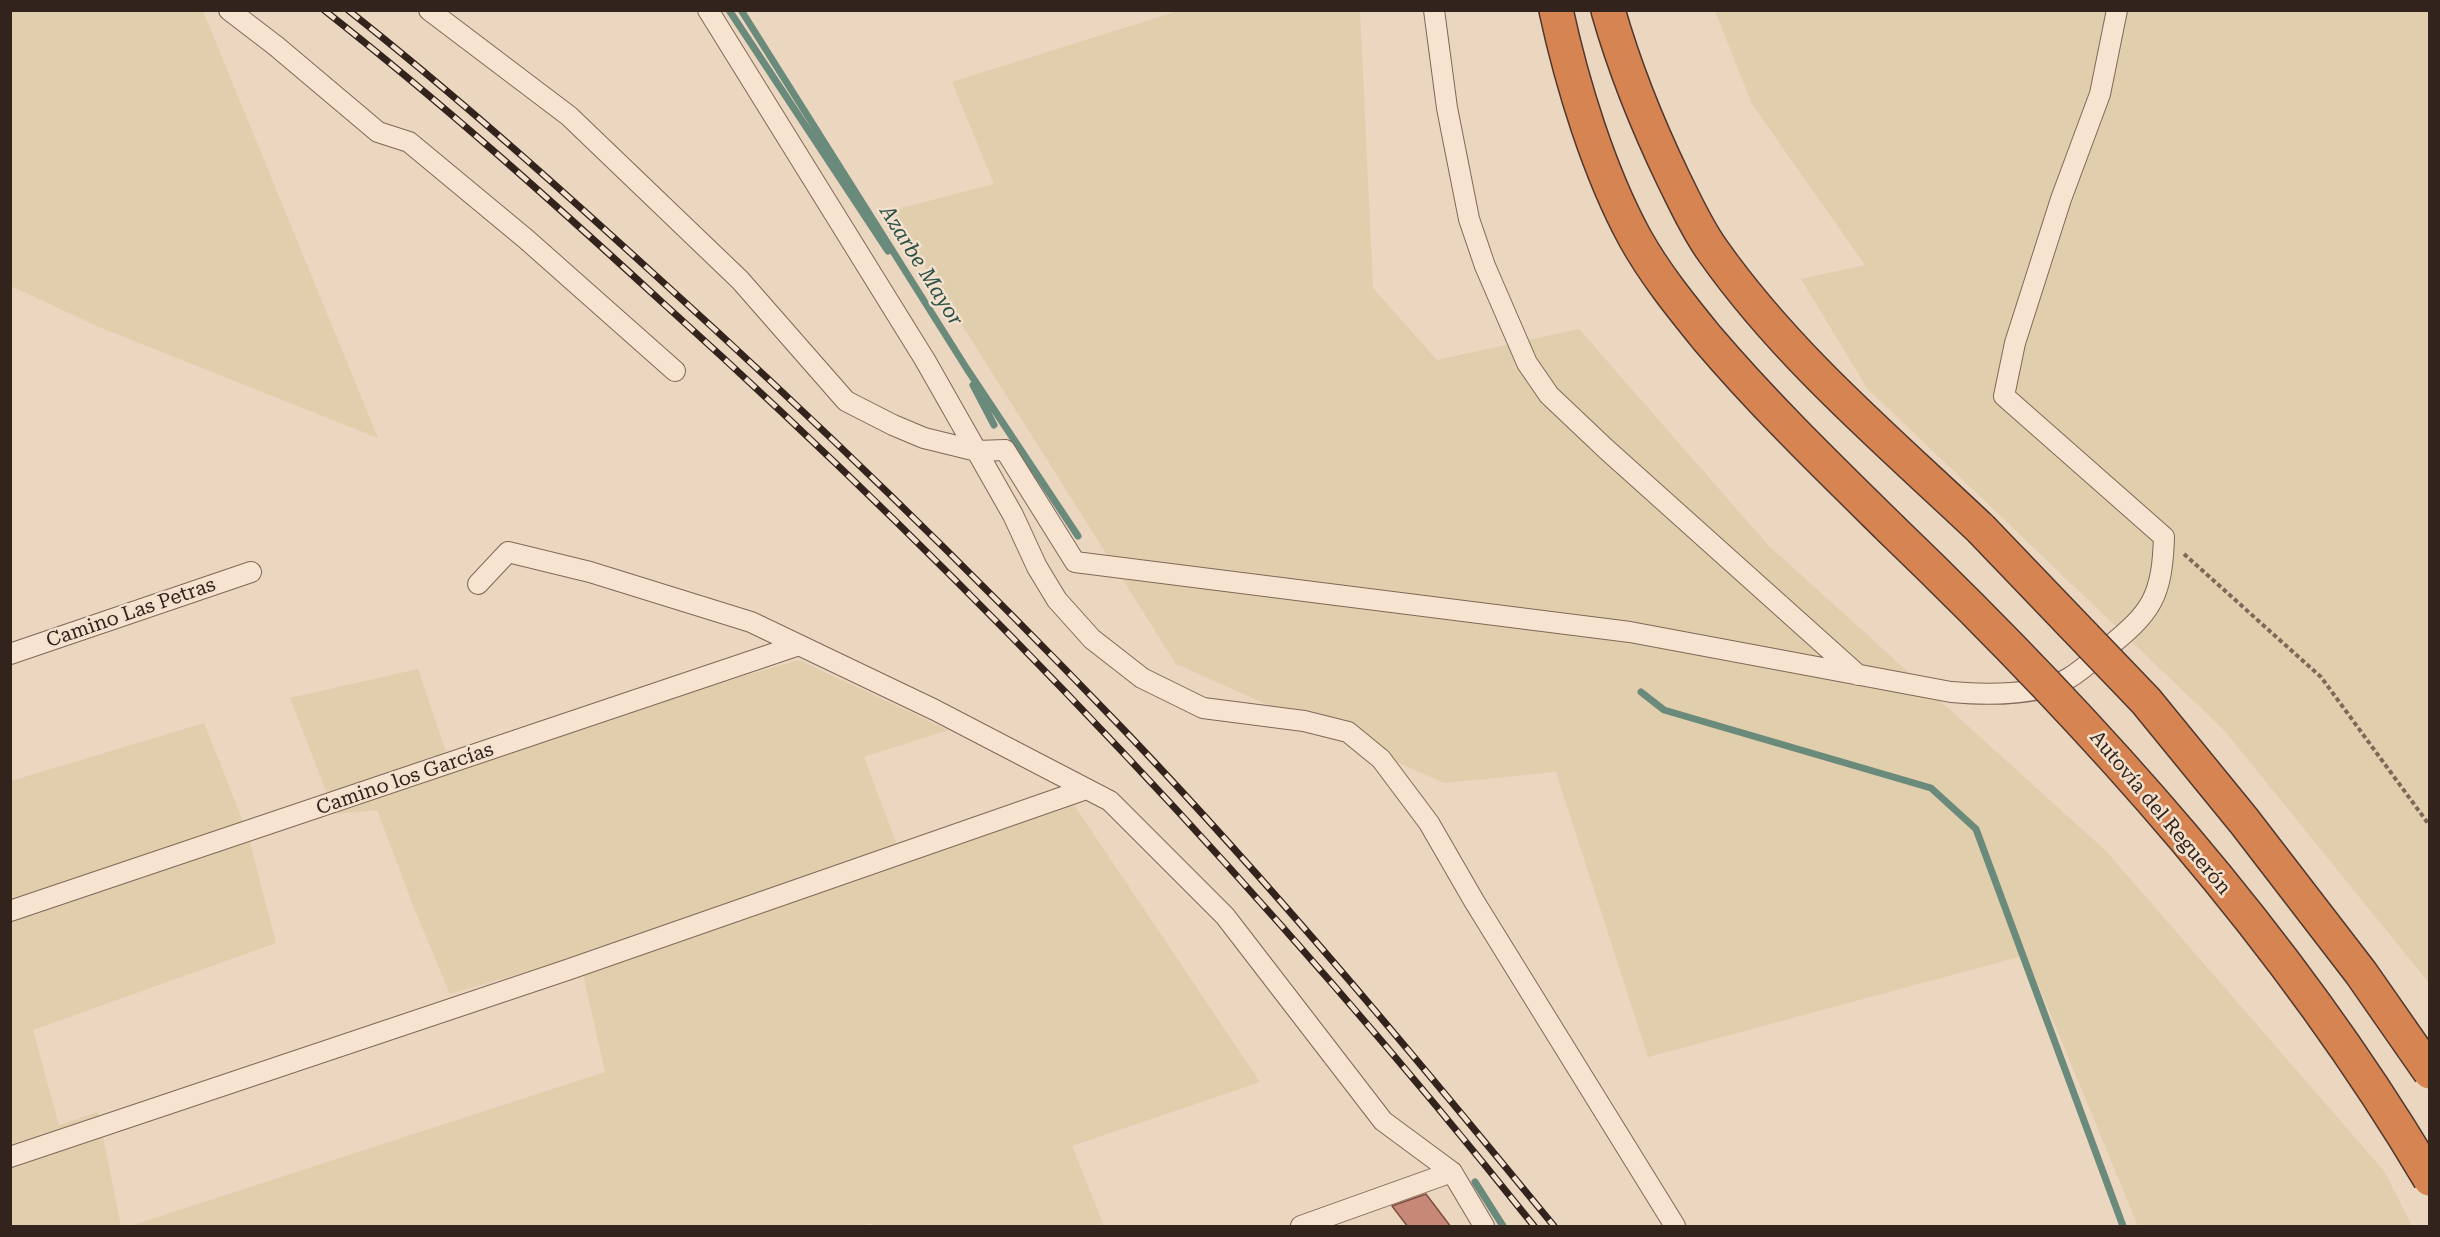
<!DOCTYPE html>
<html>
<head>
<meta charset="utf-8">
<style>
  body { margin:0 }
  #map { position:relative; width:2440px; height:1237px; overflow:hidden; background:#ebd6bf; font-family:"Roboto Serif",serif }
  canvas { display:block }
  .frame { position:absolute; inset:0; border:12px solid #32231c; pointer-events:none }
</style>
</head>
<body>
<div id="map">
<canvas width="2440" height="1237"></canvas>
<div class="frame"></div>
</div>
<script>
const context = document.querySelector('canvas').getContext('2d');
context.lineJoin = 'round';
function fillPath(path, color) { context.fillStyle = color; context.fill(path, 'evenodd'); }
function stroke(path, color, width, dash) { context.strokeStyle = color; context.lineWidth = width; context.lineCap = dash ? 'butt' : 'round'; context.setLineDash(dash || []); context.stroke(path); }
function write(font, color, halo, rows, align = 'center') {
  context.font = font + ' "Roboto Serif",serif'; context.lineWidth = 5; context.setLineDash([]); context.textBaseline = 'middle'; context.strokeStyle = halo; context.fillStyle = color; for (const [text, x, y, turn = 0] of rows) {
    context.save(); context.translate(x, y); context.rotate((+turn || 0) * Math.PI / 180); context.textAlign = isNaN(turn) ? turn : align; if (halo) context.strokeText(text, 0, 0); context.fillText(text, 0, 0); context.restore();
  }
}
const farmland = new Path2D(`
  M 11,10 L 203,11 L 378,438 L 99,327 L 11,286 Z
  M 1178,11 L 1360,11 L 1373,288 L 1437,360 L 1579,329 L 1768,545 L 2106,851 L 2384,1171 L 2412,1226 L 2138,1226 L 2026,955 L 1648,1057 L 1556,772 L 1444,783 L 1176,664 L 890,211 L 994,184 L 952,82 Z
  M 1715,11 L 2429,11 L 2429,983 L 2224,730 L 1867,388 L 1801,279 L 1865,265 L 1752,104 Z
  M 799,660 L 948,730 L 864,757 L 903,861 L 1074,805 L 1260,1082 L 1072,1146 L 1104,1226 L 873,1226 L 871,1223 L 863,1226 L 130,1226 L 605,1072 L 579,956 L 450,994 L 414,908 L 377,810 L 335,814 L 290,698 L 418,669 L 449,761 Z
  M 204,723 L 247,831 L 276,943 L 33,1030 L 59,1125 L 98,1112 L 121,1226 L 11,1226 L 11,781 Z`);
const stream = new Path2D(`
  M 729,10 L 888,251
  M 741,10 L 967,369 L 1078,536
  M 973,385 L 994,425
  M 1641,692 L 1664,710 L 1931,788 L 1976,829 L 2123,1226
  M 1475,1182 L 1503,1226`);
const building = new Path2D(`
  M 1426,1194 L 1451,1227 L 1408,1227 L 1392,1206 Z`);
const path = new Path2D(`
  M 2184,554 L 2321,677 L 2430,826`);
const minor = new Path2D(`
  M 229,10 L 276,46 L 378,132 L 409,142 L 526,239 L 675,371
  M 429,10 L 569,116 L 740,280 L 846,401 L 893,425 L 924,438 L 977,451 L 1005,450 L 1075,562 L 1630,632 L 1951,692 C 1985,695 2039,696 2069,678 C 2082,670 2094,659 2106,649 C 2152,612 2162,597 2164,537 L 2004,396 L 2015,343 L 2061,199 L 2100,94 L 2117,10
  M 708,10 L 925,360 L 1013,515 L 1037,567 L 1057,600 L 1092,639 L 1142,678 L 1203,708 L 1304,721 L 1348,732 L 1381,759 L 1429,823 L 1474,901 L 1675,1226
  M 1434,10 L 1447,108 L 1469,219 L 1485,266 L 1527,363 L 1549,395 L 1606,449 L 1858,675
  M 478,584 L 508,552 L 590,572 L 751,622 L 935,710 L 1110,801 L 1225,916 L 1383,1121 L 1452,1172 L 1484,1226
  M 10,654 L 251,572
  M 10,911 L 799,645
  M 10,1157 L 567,970 L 1086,789
  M 1301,1226 L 1452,1172`);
const motorway = new Path2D(`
  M 1556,10 C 1572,84 1599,172 1635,238 C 1655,274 1681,306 1707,338 C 1764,405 1827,466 1890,528
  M 1608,10 C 1625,70 1647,124 1674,180 C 1686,204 1697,229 1713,251 C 1787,356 1888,441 1981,529`);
const rail = new Path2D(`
  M 324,10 C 442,103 554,203 664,304 C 979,588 1270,895 1534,1226
  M 348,10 C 454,94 555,184 655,275 C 817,421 974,574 1125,731 C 1276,889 1416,1058 1554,1226`);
const motorwayBridge = new Path2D(`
  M 1890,528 C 2092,722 2287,937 2430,1179
  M 1981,529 L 2146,701 L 2244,821 L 2361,973 L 2430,1072`);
const streetNames = [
  ["Camino Las Petras",131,613,-19],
  ["Camino los Garcías",405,779,-19],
  ["Autovía del Reguerón",2160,813,50]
];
const waterNames = [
  ["Azarbe Mayor",921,266,58]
];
fillPath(farmland, '#e0cead');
stroke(stream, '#6a8a7c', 7);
fillPath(building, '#c78977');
stroke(building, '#804d40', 1.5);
stroke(minor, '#826758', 22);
stroke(motorway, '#50372d', 36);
stroke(path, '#826758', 4, [4.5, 3]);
stroke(minor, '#f6e4d1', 20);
stroke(motorway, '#d78453', 33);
stroke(rail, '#32231c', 7);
stroke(rail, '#f3e1ce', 4.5, [14]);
stroke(motorwayBridge, '#50372d', 36, []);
stroke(motorwayBridge, '#d78453', 33);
write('20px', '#32231c', '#f3e1ce', streetNames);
write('italic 21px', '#2c5148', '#f3e1ce', waterNames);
</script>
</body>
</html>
